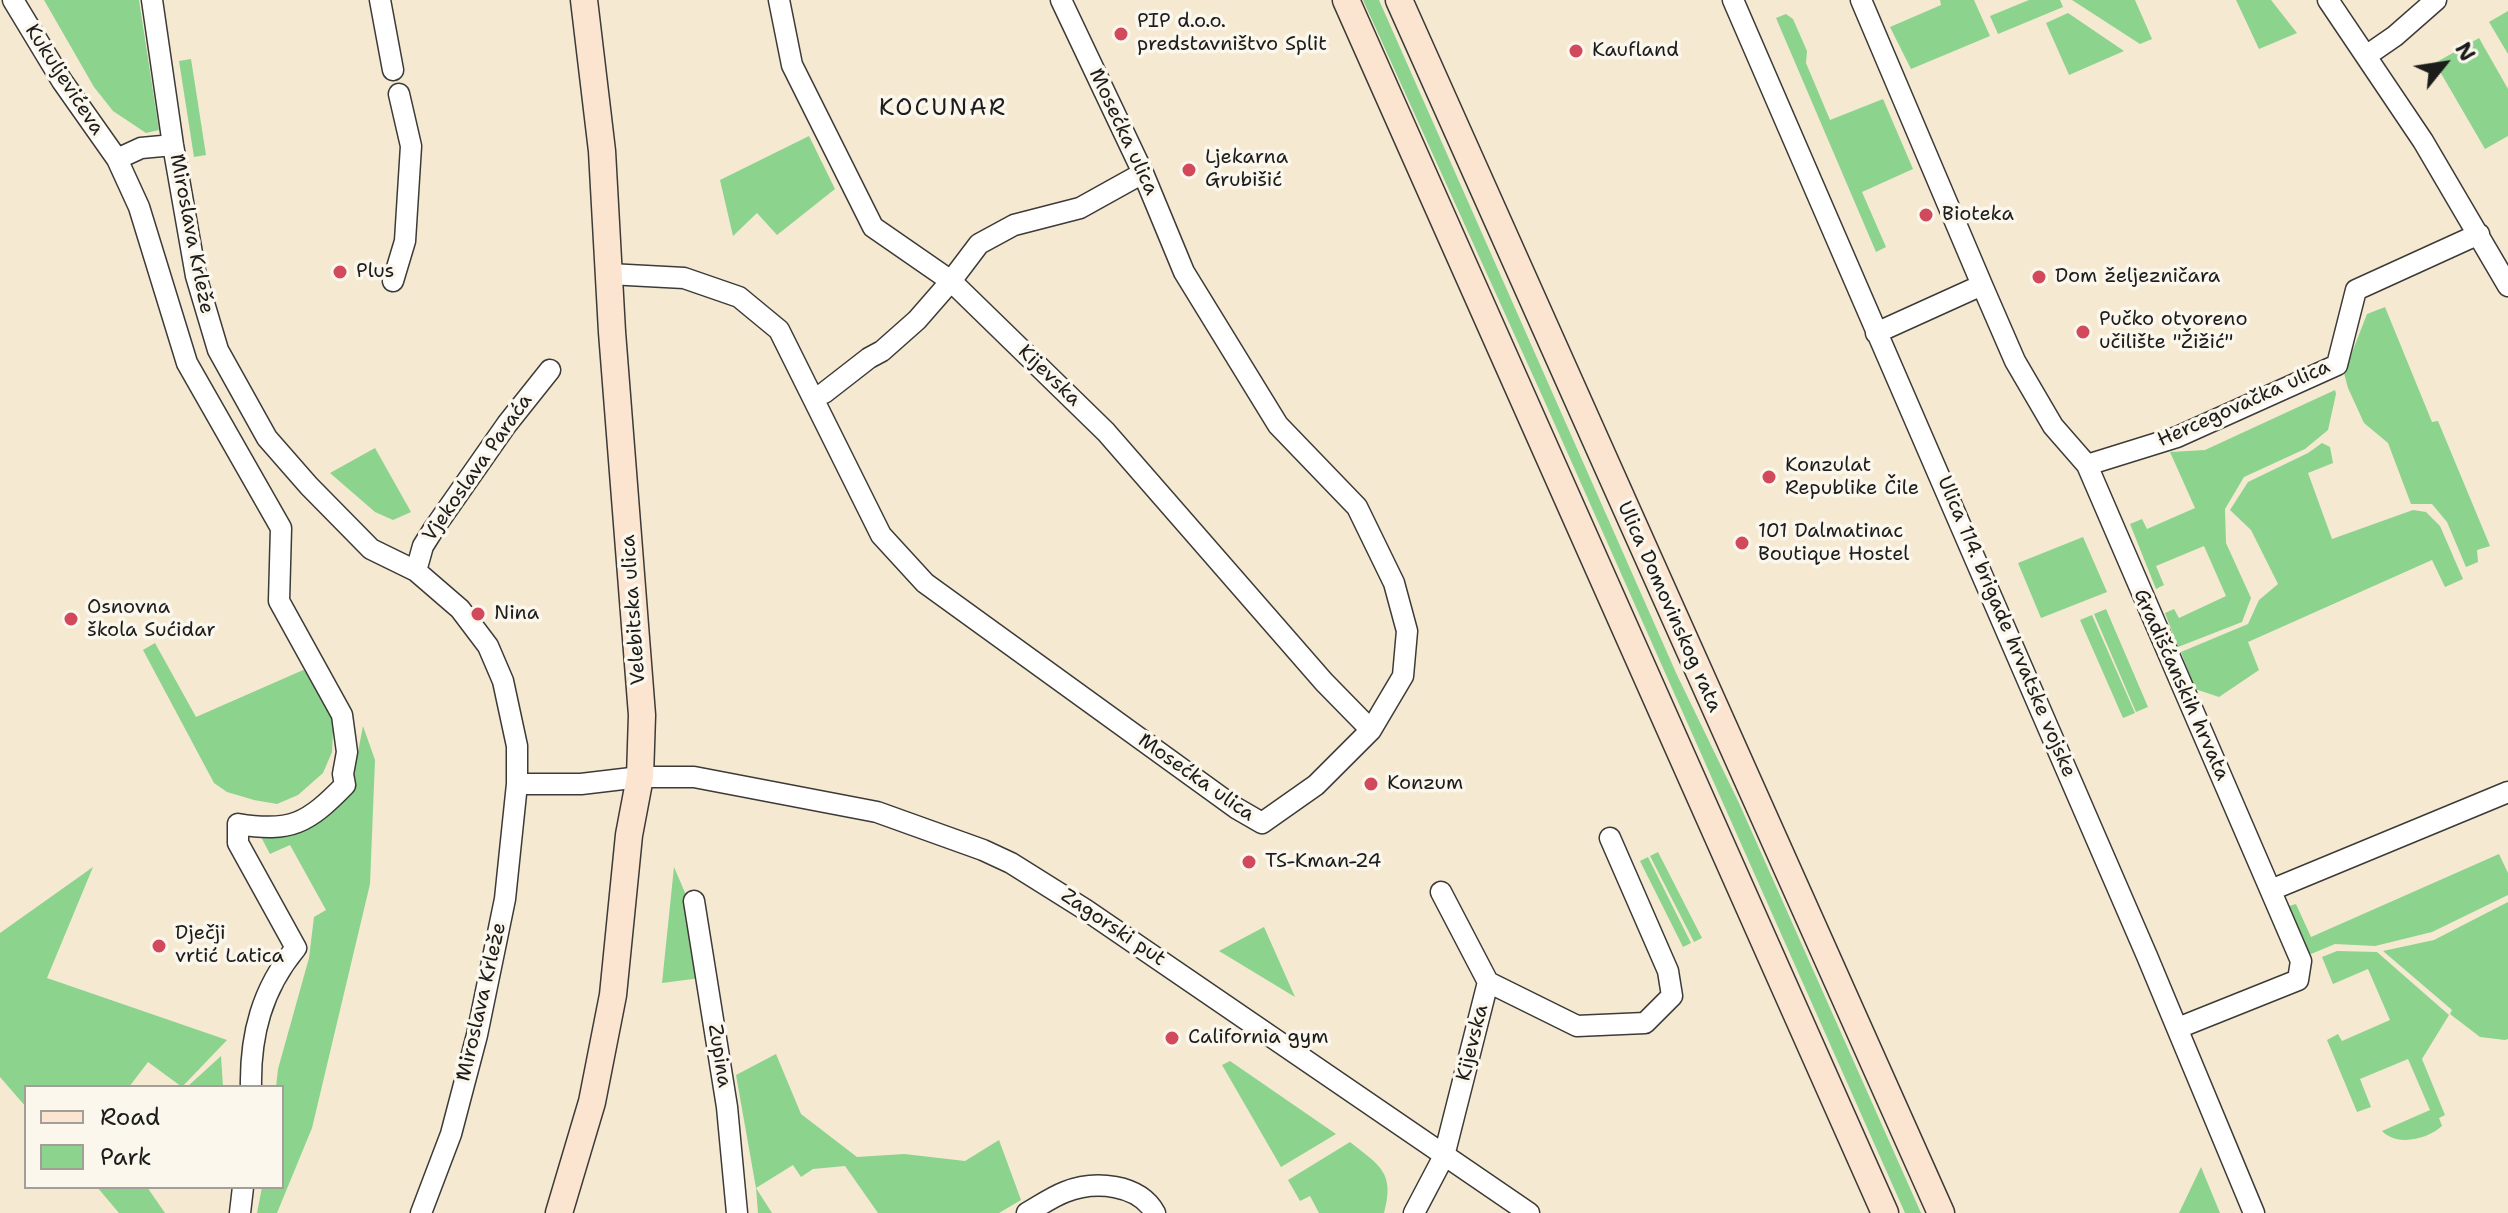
<!DOCTYPE html>
<html>
<head>
<meta charset="utf-8">
<style>
  body { margin:0 }
  #map { position:relative; width:2508px; height:1213px; overflow:hidden; background:#f5e9d2; font-family:"Shantell Sans",sans-serif }
  canvas { display:block }
  .legend { position:absolute; left:24px; top:1085px; width:260px; height:104px; box-sizing:border-box; background:#fbf7ec; border:2px solid #a29f99; margin:0; padding:10px 14px; list-style:none; font-size:24px; color:#1c1c1c }
  .legend li { display:flex; align-items:center; gap:16px; height:40px }
  .legend b { width:40px; border:2px solid #a29f99 }
  .north { position:absolute; left:2404px; top:24px; width:80px; height:80px; -webkit-text-stroke:6px #fbf7ec; paint-order:stroke; rotate:60deg; font-size:22px; font-weight:700; line-height:32px; text-align:center; color:#1c1c1c }
  .north::after { content:''; display:block; margin:auto; width:28px; height:36px; background:#1c1c1c; clip-path:polygon(50% 0,100% 100%,50% 72%,0 100%) }
</style>
</head>
<body>
<div id="map">
<canvas width="2508" height="1213"></canvas>
<ul class="legend">
<li><b style="height:10px;background:#fce5d0"></b>Road</li>
<li><b style="height:22px;background:#8cd38d"></b>Park</li>
</ul>
<div class="north">N</div>
</div>
<script>
const context = document.querySelector('canvas').getContext('2d');
context.lineJoin = 'round';
function fillPath(path, color) { context.fillStyle = color; context.fill(path, 'evenodd'); }
function stroke(path, color, width, dash) { context.strokeStyle = color; context.lineWidth = width; context.lineCap = dash ? 'butt' : 'round'; context.setLineDash(dash || []); context.stroke(path); }
function write(font, color, halo, rows, align = 'center') {
  context.font = font + ' "Shantell Sans",sans-serif'; context.lineWidth = 7; context.setLineDash([]); context.textBaseline = 'middle'; context.strokeStyle = halo; context.fillStyle = color; for (const [text, x, y, turn = 0] of rows) {
    context.save(); context.translate(x, y); context.rotate((+turn || 0) * Math.PI / 180); context.textAlign = isNaN(turn) ? turn : align; if (halo) context.strokeText(text, 0, 0); context.fillText(text, 0, 0); context.restore();
  }
}
const green = new Path2D(`
  M 44,0 L 139,0 L 159,130 L 146,133 L 113,111 L 94,87 Z
  M 1363,0 L 1379,0 L 1677,675 L 1739,803 L 1921,1213 L 1905,1213 L 1544,400 Z
  M 1940,0 L 1974,0 L 1990,36 L 1911,69 L 1890,27 L 1941,5 Z
  M 2029,0 L 2060,0 L 2063,7 L 1998,34 L 1990,16 Z
  M 2072,0 L 2135,0 L 2152,39 L 2140,44 Z
  M 2236,0 L 2271,0 L 2297,33 L 2259,49 Z
  M 2508,11 L 2508,54 L 2489,22 Z
  M 2068,13 L 2124,51 L 2069,75 L 2046,23 Z
  M 1786,14 L 1793,19 L 1807,51 L 1806,63 L 1830,120 L 1883,99 L 1913,169 L 1862,192 L 1886,247 L 1876,252 L 1776,18 Z
  M 2479,38 L 2508,89 L 2508,136 L 2485,149 L 2435,63 Z
  M 191,59 L 206,155 L 194,157 L 179,61 Z
  M 809,136 L 835,189 L 777,235 L 757,213 L 733,236 L 720,180 Z
  M 2385,307 L 2432,422 L 2438,421 L 2490,546 L 2477,550 L 2478,562 L 2466,567 L 2447,522 L 2432,504 L 2411,504 L 2388,443 L 2364,423 L 2348,388 L 2344,373 L 2367,314 Z
  M 2335,390 L 2336,394 L 2328,430 L 2305,449 L 2244,477 L 2225,509 L 2226,543 L 2251,598 L 2242,622 L 2178,647 L 2165,613 L 2174,609 L 2179,618 L 2226,596 L 2204,546 L 2156,566 L 2164,585 L 2156,589 L 2130,524 L 2142,519 L 2147,529 L 2195,508 L 2170,452 L 2205,450 Z
  M 2322,443 L 2330,447 L 2333,463 L 2308,473 L 2332,539 L 2413,510 L 2426,512 L 2440,526 L 2463,579 L 2445,587 L 2432,560 L 2248,642 L 2259,670 L 2219,697 L 2195,689 L 2181,652 L 2248,624 L 2259,600 L 2278,584 L 2251,530 L 2230,510 L 2248,482 L 2308,453 Z
  M 375,448 L 411,512 L 393,520 L 375,512 L 330,473 Z
  M 2083,537 L 2107,592 L 2041,618 L 2018,563 Z
  M 2106,609 L 2148,707 L 2136,712 L 2094,614 Z
  M 2092,615 L 2135,713 L 2123,718 L 2080,620 Z
  M 155,643 L 196,717 L 310,667 L 334,711 L 332,752 L 323,773 L 298,795 L 277,804 L 254,800 L 227,792 L 214,783 L 143,650 Z
  M 363,726 L 375,760 L 370,884 L 312,1128 L 277,1213 L 257,1213 L 262,1187 L 282,1187 L 282,1087 L 276,1087 L 278,1069 L 309,958 L 314,917 L 326,910 L 290,845 L 270,854 L 260,835 L 352,783 Z
  M 1658,852 L 1702,938 L 1694,942 L 1650,856 Z
  M 2499,854 L 2508,873 L 2508,895 L 2432,932 L 2375,946 L 2335,944 L 2311,954 L 2308,952 L 2289,906 L 2296,904 L 2311,937 Z
  M 1648,857 L 1691,943 L 1683,947 L 1640,861 Z
  M 93,867 L 47,978 L 227,1040 L 182,1087 L 148,1062 L 129,1087 L 26,1087 L 26,1107 L 0,1077 L 0,933 Z
  M 674,867 L 689,902 L 701,978 L 662,983 Z
  M 2508,902 L 2508,1039 L 2505,1040 L 2480,1037 L 2450,1014 L 2452,1010 L 2383,951 L 2434,940 Z
  M 1264,927 L 1295,997 L 1219,951 Z
  M 2337,951 L 2377,952 L 2449,1015 L 2422,1059 L 2445,1115 L 2439,1118 L 2442,1126 C 2428,1139 2397,1147 2382,1131 L 2430,1110 L 2408,1059 L 2360,1079 L 2371,1107 L 2357,1112 L 2327,1040 L 2338,1034 L 2342,1041 L 2390,1020 L 2368,969 L 2333,984 L 2322,957 Z
  M 776,1054 L 801,1114 L 857,1157 L 904,1154 L 965,1161 L 999,1140 L 1021,1200 L 999,1213 L 878,1213 L 845,1166 L 813,1169 L 801,1177 L 793,1165 L 756,1188 L 772,1213 L 758,1213 L 756,1188 L 736,1075 Z
  M 221,1056 L 223,1087 L 187,1087 Z
  M 1230,1061 L 1336,1134 L 1281,1167 L 1222,1065 Z
  M 1350,1142 C 1380,1166 1395,1172 1384,1213 L 1319,1213 L 1310,1196 L 1300,1201 L 1288,1180 Z
  M 2201,1167 L 2220,1213 L 2179,1213 Z
  M 97,1187 L 147,1187 L 165,1213 L 119,1213 Z`);
const street = new Path2D(`
  M 13,0 L 62,81 L 117,159 L 139,207 L 187,363 L 281,528 L 279,601 L 342,715 L 347,752 L 343,774 L 345,785 C 308,823 291,833 238,824 L 238,843 L 296,948 C 262,989 250,1035 251,1087
  M 152,0 L 173,145 L 196,276 L 218,350 L 267,438 L 309,486 L 371,549 L 416,571 L 460,609 L 488,646 L 503,681 L 517,746 L 517,784 L 505,899 L 477,1035 L 451,1134 L 421,1213
  M 380,0 L 393,70
  M 779,0 L 792,65 L 873,227 L 951,281 L 1106,432 L 1324,682 L 1371,730
  M 1733,0 L 2147,956 L 2254,1213
  M 1861,0 L 1982,285 L 1876,333
  M 2328,0 L 2423,141 L 2508,286
  M 2366,56 L 2395,36 L 2436,0
  M 117,159 L 141,148 L 173,145
  M 609,274 L 684,278 L 739,297 L 779,330 L 881,535 L 925,583 L 1236,808 L 1262,823 L 1316,785 L 1371,730 L 1403,676 L 1407,631 L 1394,583 L 1357,507 L 1278,425 L 1184,272 L 1143,173 L 1061,0
  M 393,281 L 405,241 L 411,146 L 399,94
  M 1982,285 L 2015,361 L 2053,426 L 2087,465 L 2301,961 L 2298,980 L 2178,1028
  M 824,393 L 869,358 L 882,351 L 917,320 L 951,281 L 979,244 L 1014,225 L 1080,208 L 1143,173
  M 2087,465 L 2177,437 L 2337,365 L 2356,290 L 2479,234
  M 416,571 L 423,546 L 435,527 L 507,424 L 550,370
  M 517,784 L 581,784 L 640,777 L 694,777 L 877,812 L 983,850 L 1011,863 L 1086,910 L 1529,1213
  M 2271,890 L 2508,792
  M 694,901 L 727,1107 L 737,1213
  M 1488,982 L 1577,1026 L 1645,1023 L 1672,996 L 1668,971 L 1610,838
  M 240,1213 L 243,1187
  M 1027,1213 C 1039,1206 1052,1197 1065,1192 C 1095,1180 1139,1184 1155,1213
  M 1414,1213 L 1444,1156 L 1488,982 L 1441,892`);
const secondary = new Path2D(`
  M 1346,0 L 1885,1213
  M 1399,0 L 1941,1213
  M 559,1213 L 592,1102 L 613,995 L 629,835 L 640,777 L 642,715 L 612,332 L 602,151 L 584,0`);
const markers = [
  [1121,34,8,"#d1495b"],
  [1576,51,8,"#d1495b"],
  [1189,170,8,"#d1495b"],
  [1926,215,8,"#d1495b"],
  [340,272,8,"#d1495b"],
  [2039,277,8,"#d1495b"],
  [2083,332,8,"#d1495b"],
  [1769,477,8,"#d1495b"],
  [1742,543,8,"#d1495b"],
  [478,614,8,"#d1495b"],
  [71,619,8,"#d1495b"],
  [1371,784,8,"#d1495b"],
  [1249,862,8,"#d1495b"],
  [159,946,8,"#d1495b"],
  [1172,1038,8,"#d1495b"]
];
const poiNames = [
  ["PIP d.o.o.",1137,22],
  ["predstavništvo Split",1137,45],
  ["Kaufland",1592,51],
  ["Ljekarna",1205,158],
  ["Grubišić",1205,181],
  ["Bioteka",1942,215],
  ["Plus",356,272],
  ["Dom željezničara",2055,277],
  ["Pučko otvoreno",2099,320],
  ["učilište \"Žižić\"",2099,343],
  ["Konzulat",1785,466],
  ["Republike Čile",1785,489],
  ["101 Dalmatinac",1758,532],
  ["Boutique Hostel",1758,555],
  ["Osnovna",87,608],
  ["škola Sućidar",87,631],
  ["Nina",494,614],
  ["Konzum",1387,784],
  ["TS-Kman-24",1265,862],
  ["Dječji",175,934],
  ["vrtić Latica",175,957],
  ["California gym",1188,1038]
];
const streetNames = [
  ["Kukuljevićeva",64,80,57],
  ["Mosećka ulica",1123,132,65],
  ["Miroslava Krleže",191,234,79],
  ["Kijevska",1049,376,44],
  ["Hercegovačka ulica",2244,404,-24],
  ["Vjekoslava Paraća",478,468,-55],
  ["Ulica Domovinskog rata",1669,607,66],
  ["Velebitska ulica",634,610,-94],
  ["Ulica 114. brigade hrvatske vojske",2006,627,67],
  ["Gradišćanskih hrvata",2181,685,66],
  ["Mosećka ulica",1196,778,35],
  ["Zagorski put",1113,928,34],
  ["Miroslava Krleže",482,1002,-77],
  ["Kijevska",1473,1043,-76],
  ["Zupina",719,1056,81]
];
const quarterNames = [
  ["KOCUNAR",943,109]
];
fillPath(green, '#8cd38d');
stroke(street, '#3d3b37', 23);
stroke(secondary, '#3d3b37', 29);
stroke(street, '#fff', 20);
stroke(secondary, '#fce5d0', 26);
for (const [x, y, r, color] of markers) { const dot = new Path2D(); dot.arc(x, y, r, 0, 2 * Math.PI); context.fillStyle = color; context.fill(dot); stroke(dot, '#fbf7ec', 3); }
write('20px', '#1c1c1c', '#fbf7ec', poiNames, 'left');
write('20px', '#1c1c1c', '#fbf7ec', streetNames);
context.letterSpacing = '2px';
write('24px', '#1c1c1c', '#fbf7ec', quarterNames);
context.letterSpacing = '0px';
</script>
</body>
</html>
